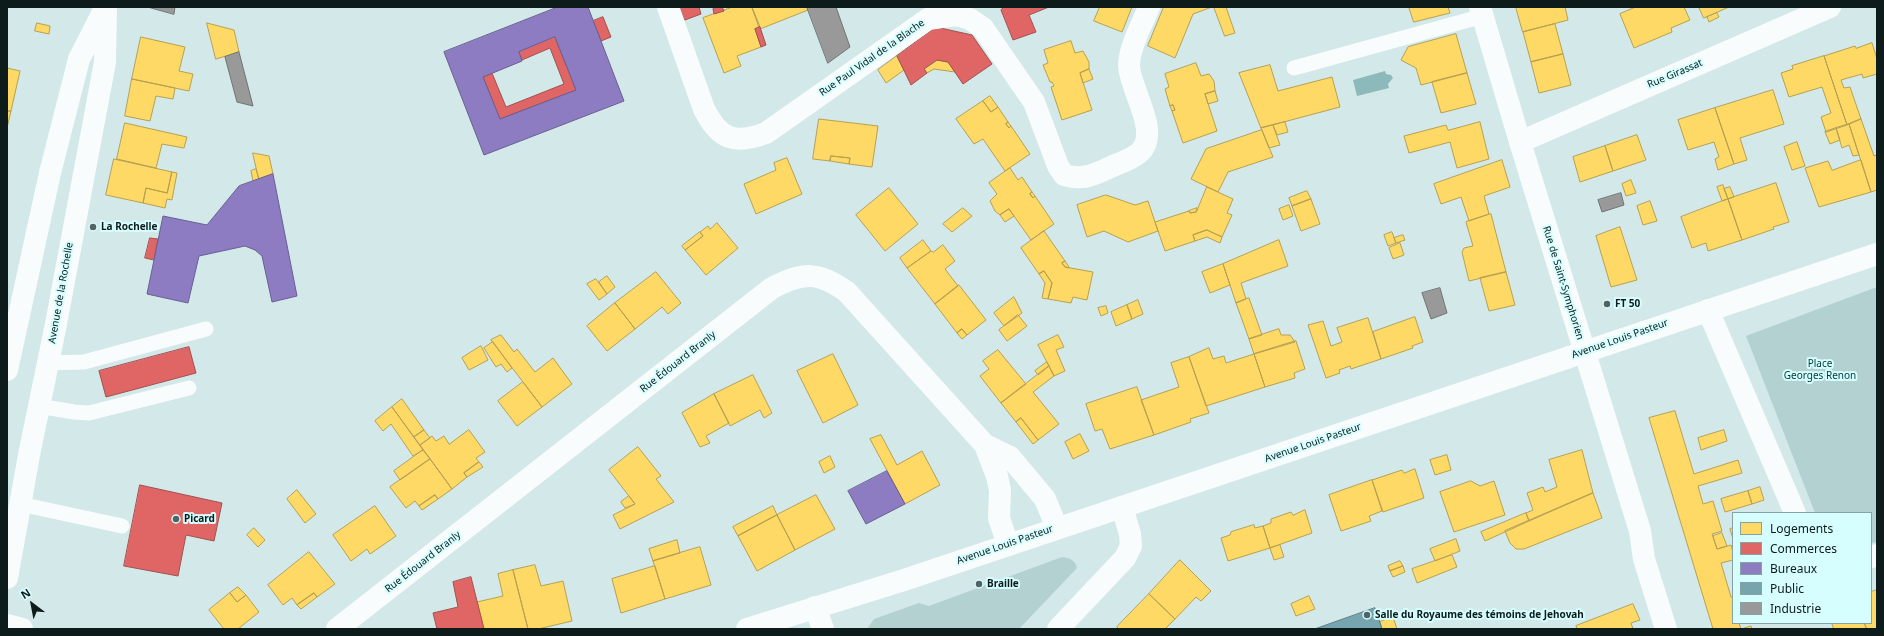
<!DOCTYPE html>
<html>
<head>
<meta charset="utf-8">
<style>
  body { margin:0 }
  #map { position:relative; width:1884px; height:636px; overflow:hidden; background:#d3e8e8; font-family:"Noto Sans",sans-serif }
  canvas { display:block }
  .frame { position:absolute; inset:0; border:8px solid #0d1b1b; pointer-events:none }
  .legend { position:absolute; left:1732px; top:512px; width:140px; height:112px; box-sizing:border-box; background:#d7feff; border:1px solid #86a3a4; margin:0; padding:5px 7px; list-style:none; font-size:12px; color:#0d1b1b }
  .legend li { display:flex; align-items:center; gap:8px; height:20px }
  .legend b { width:20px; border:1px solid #86a3a4 }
  .north { position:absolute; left:12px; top:584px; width:40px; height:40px; -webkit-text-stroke:3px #d7feff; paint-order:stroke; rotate:328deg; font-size:11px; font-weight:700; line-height:16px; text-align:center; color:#0d1b1b }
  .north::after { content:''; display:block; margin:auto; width:14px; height:18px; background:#0d1b1b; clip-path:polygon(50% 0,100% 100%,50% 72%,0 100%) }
</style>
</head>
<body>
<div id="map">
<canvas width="1884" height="636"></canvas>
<div class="frame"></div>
<ul class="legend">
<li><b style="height:11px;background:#ffd966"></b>Logements</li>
<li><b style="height:11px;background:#e06666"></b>Commerces</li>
<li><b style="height:11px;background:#8e7cc3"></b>Bureaux</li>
<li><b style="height:11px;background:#76a5af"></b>Public</li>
<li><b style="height:11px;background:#999"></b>Industrie</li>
</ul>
<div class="north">N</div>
</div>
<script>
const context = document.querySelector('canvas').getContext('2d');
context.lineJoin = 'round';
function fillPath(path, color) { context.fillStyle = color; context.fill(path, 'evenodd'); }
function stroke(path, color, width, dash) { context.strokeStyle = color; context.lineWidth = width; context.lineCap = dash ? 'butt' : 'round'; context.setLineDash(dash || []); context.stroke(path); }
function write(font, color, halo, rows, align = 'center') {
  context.font = font + ' "Noto Sans",sans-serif'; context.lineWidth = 4; context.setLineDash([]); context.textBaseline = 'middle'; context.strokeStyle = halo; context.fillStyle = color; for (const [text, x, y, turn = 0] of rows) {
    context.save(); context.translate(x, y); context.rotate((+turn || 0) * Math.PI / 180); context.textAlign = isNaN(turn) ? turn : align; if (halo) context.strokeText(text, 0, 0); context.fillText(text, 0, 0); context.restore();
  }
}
const green = new Path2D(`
  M 1877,287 L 1877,542 L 1871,543 L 1871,513 L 1815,513 L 1746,336 Z
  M 1062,557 C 1070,558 1075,560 1077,568 L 1019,629 L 867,629 L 874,619 L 919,603 L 929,606 Z`);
const water = new Path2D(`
  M 1385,71 L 1386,74 L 1391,75 L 1393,78 L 1388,84 L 1389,88 L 1357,96 L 1353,80 Z`);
const homes = new Path2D(`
  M 733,7 L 752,7 L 760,27 L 755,29 L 761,47 L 737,56 L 741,66 L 724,73 L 703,18 Z
  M 752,7 L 807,7 L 808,10 L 760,29 Z
  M 1100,7 L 1132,7 L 1122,32 L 1094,21 Z
  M 1164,7 L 1212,7 L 1193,14 L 1175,58 L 1148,46 Z
  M 1214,7 L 1226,7 L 1235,33 L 1225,36 Z
  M 1409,7 L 1448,7 L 1450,13 L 1414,22 Z
  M 1516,7 L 1565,7 L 1568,20 L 1523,32 Z
  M 1636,7 L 1684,7 L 1690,20 L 1671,28 L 1672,32 L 1634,48 L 1620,14 Z
  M 1699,7 L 1729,7 L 1704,18 Z
  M 1717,13 L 1719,17 L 1709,22 L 1707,17 Z
  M 37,23 L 50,26 L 49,34 L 35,31 Z
  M 207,23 L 234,30 L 239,52 L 216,59 Z
  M 1555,24 L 1563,54 L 1531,62 L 1523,32 Z
  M 1456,34 L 1467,73 L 1421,85 L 1416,68 L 1401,60 L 1408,47 Z
  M 141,37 L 185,47 L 179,71 L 193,74 L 189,91 L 132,79 Z
  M 1071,41 L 1075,53 L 1083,51 L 1089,62 L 1089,69 L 1080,73 L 1092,110 L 1062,120 L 1051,87 L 1054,86 L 1052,82 L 1050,82 L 1043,65 L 1048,63 L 1044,50 Z
  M 1872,43 L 1877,59 L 1877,74 L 1863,78 L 1862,74 L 1841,80 L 1844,88 L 1850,87 L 1861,119 L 1847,125 L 1824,56 L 1855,46 L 1856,48 Z
  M 1563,54 L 1571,85 L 1539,93 L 1531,62 Z
  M 897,56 L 904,70 L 886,83 L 878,70 Z
  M 1824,56 L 1847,125 L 1826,132 L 1821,117 L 1831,113 L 1822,87 L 1789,97 L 1781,73 L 1793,69 L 1792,66 Z
  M 937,60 L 948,62 L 955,72 L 934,69 L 927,73 L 924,69 Z
  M 1196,63 L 1201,76 L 1209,74 L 1214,81 L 1215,91 L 1205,94 L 1217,131 L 1183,143 L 1172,111 L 1175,110 L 1173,105 L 1170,106 L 1165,89 L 1169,87 L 1165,74 Z
  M 1270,65 L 1278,91 L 1332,77 L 1340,107 L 1261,128 L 1239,73 Z
  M 7,68 L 20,71 L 11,111 L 7,111 Z
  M 1089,69 L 1093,79 L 1083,83 L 1080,73 Z
  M 1467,73 L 1476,104 L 1441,113 L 1432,82 Z
  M 132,79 L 175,88 L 173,99 L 156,96 L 150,121 L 125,116 Z
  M 1773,90 L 1784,124 L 1740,138 L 1747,160 L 1734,164 L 1715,108 Z
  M 1215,91 L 1218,101 L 1208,104 L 1205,94 Z
  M 990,96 L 998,107 L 991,112 L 983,101 Z
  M 983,101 L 991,112 L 998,107 L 1008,122 L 1006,124 L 1009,128 L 1011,126 L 1030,154 L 1005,171 L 983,139 L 974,144 L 956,119 Z
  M 1173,105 L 1175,110 L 1172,111 L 1170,106 Z
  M 1715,108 L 1734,164 L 1718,170 L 1715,159 L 1719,157 L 1714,142 L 1688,150 L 1678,120 Z
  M 7,111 L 11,111 L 7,128 Z
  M 819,119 L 878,126 L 872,167 L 849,164 L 850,158 L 831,156 L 830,161 L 813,159 Z
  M 1861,119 L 1874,156 L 1877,155 L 1877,190 L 1871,192 L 1849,124 Z
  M 1008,122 L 1011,126 L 1009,128 L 1006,124 Z
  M 1285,122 L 1288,132 L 1277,135 L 1273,125 Z
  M 1480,122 L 1489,159 L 1457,168 L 1450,142 L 1409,153 L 1404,136 L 1446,125 L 1448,130 Z
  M 125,123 L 187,137 L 184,148 L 162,144 L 156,168 L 117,159 Z
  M 1849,124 L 1859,155 L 1853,156 L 1849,145 L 1842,148 L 1836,128 Z
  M 1273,125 L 1280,145 L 1269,148 L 1261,128 Z
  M 1836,128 L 1840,140 L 1830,144 L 1825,132 Z
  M 1262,130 L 1273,157 L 1228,172 L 1218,192 L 1191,179 L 1206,149 Z
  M 1637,135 L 1646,160 L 1613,171 L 1605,146 Z
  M 1797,142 L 1805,166 L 1792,170 L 1784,147 Z
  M 1605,146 L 1613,171 L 1580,182 L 1573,157 Z
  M 253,153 L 269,156 L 273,174 L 259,179 Z
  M 831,156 L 850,158 L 849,164 L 830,161 Z
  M 787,158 L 802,194 L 756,214 L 744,184 L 776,170 L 774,163 Z
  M 114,159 L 172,172 L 167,193 L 146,188 L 143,203 L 106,195 Z
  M 1502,160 L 1510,187 L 1484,196 L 1489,214 L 1469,221 L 1461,197 L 1441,204 L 1434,184 Z
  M 1861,160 L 1871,192 L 1819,207 L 1805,168 L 1828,161 L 1832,170 Z
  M 1010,168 L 1018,180 L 1022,177 L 1032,192 L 1030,194 L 1033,198 L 1035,196 L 1054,224 L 1031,240 L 1009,209 L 1000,215 L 995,211 L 990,201 L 997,194 L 989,183 Z
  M 256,169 L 259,179 L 253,181 L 251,171 Z
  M 172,172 L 177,173 L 172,200 L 167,199 L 165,208 L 143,203 L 146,188 L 167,193 Z
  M 1631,180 L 1636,193 L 1626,196 L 1622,184 Z
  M 1776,183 L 1789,222 L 1773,227 L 1774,229 L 1742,240 L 1728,199 Z
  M 1723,185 L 1728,199 L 1722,201 L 1717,187 Z
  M 1207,187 L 1233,199 L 1227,213 L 1232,215 L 1222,237 L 1207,230 L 1193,235 L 1195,241 L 1165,251 L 1155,222 L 1189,211 L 1190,213 L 1196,212 Z
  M 1730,187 L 1734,197 L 1728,199 L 1724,189 Z
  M 889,188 L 918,224 L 885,251 L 856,215 Z
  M 1307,191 L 1311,199 L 1292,206 L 1289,198 Z
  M 1032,192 L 1035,196 L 1033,198 L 1030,194 Z
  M 1106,195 L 1135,205 L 1148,201 L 1158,231 L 1128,242 L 1104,231 L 1087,237 L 1077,205 Z
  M 1311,199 L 1320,224 L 1301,231 L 1292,206 Z
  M 1728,199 L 1742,240 L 1708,251 L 1706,243 L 1692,248 L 1681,217 Z
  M 1650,201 L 1657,221 L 1643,225 L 1637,206 Z
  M 1289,205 L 1293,216 L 1283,220 L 1279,209 Z
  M 963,208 L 972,216 L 952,232 L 943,224 Z
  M 1197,208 L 1196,212 L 1190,213 L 1189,211 Z
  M 1009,209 L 1014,216 L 1005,222 L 1000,215 Z
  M 1491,214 L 1506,272 L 1469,281 L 1462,252 L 1464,248 L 1473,246 L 1466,222 Z
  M 717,223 L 738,248 L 706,275 L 685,250 L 703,236 L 700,232 L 708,226 L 710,229 Z
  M 1620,227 L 1637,280 L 1611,287 L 1596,236 Z
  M 1207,230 L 1222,237 L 1220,243 L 1207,237 L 1195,241 L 1193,235 Z
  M 1044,231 L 1065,261 L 1062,263 L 1065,267 L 1093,272 L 1087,300 L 1073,297 L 1071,303 L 1048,299 L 1052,283 L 1044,271 L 1039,274 L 1021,248 Z
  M 700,232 L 703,236 L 685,250 L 682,246 Z
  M 1392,232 L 1396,243 L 1388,246 L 1384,235 Z
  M 1403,235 L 1405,240 L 1396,243 L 1394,238 Z
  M 923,240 L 931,251 L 907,268 L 900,258 Z
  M 1279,240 L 1288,266 L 1241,283 L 1246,299 L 1236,303 L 1223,264 Z
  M 1400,243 L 1404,255 L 1393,259 L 1389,248 Z
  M 943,245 L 955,261 L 945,269 L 958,286 L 935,304 L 907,268 L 931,251 L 933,252 Z
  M 1065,261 L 1069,267 L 1069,268 L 1065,267 L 1062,263 Z
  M 1223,264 L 1230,285 L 1210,293 L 1202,272 Z
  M 1044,271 L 1052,283 L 1048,299 L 1042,298 L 1045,283 L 1039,274 Z
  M 656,272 L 681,303 L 668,314 L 662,307 L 635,329 L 615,303 Z
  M 1506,272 L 1515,305 L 1489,311 L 1480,278 Z
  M 607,276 L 615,287 L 607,294 L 599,282 Z
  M 596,279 L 607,294 L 599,300 L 587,284 Z
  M 959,285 L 986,320 L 967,335 L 962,329 L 957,333 L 935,304 Z
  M 1014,297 L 1022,313 L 1004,326 L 994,313 Z
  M 1249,298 L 1262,335 L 1249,339 L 1236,303 Z
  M 1138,300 L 1143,314 L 1132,319 L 1127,305 Z
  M 1605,301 L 1611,303 L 1609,307 L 1603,305 Z
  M 615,303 L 635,329 L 607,351 L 587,326 Z
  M 1127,305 L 1132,319 L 1116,326 L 1111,312 Z
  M 1106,306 L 1108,313 L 1101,316 L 1098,308 Z
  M 1018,315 L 1027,326 L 1007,341 L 999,330 Z
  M 1415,317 L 1423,342 L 1412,346 L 1413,348 L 1381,359 L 1373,332 Z
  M 1368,318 L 1381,359 L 1351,369 L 1350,366 L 1339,370 L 1340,373 L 1326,378 L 1308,325 L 1323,321 L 1331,346 L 1342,342 L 1337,328 Z
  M 962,329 L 967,335 L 962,339 L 957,333 Z
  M 1279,329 L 1281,335 L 1290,335 L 1295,342 L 1254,354 L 1249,339 Z
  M 501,335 L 514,352 L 517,349 L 535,372 L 553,358 L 572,384 L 542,407 L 491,340 Z
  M 1058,335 L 1064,347 L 1056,350 L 1065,371 L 1054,376 L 1038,345 Z
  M 1296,341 L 1305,369 L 1294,373 L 1295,378 L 1265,387 L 1254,354 Z
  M 493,342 L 512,368 L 507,372 L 501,364 L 496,367 L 484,348 Z
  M 481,346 L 488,360 L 469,370 L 462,358 Z
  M 1209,348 L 1213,359 L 1224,356 L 1226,363 L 1254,354 L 1265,387 L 1206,406 L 1189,357 Z
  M 998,350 L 1026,384 L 1001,403 L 980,376 L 989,369 L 983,361 Z
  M 833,354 L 858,405 L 823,423 L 797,371 Z
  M 1189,357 L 1209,413 L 1190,419 L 1191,422 L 1154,435 L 1141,400 L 1179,387 L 1171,363 Z
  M 1047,362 L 1049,366 L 1038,375 L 1035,371 Z
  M 1049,366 L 1054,376 L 1033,392 L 1059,424 L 1038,440 L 1021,418 L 1016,422 L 1001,403 Z
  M 753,375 L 772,413 L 764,418 L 760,410 L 730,426 L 714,394 Z
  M 523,382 L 542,407 L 517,426 L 498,401 Z
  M 1137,387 L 1154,435 L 1110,449 L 1102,429 L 1095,431 L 1086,404 Z
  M 714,394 L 729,423 L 706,436 L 710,443 L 700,447 L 682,413 Z
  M 402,399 L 424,430 L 414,437 L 392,407 Z
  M 392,407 L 423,450 L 413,456 L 391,424 L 383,431 L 375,421 Z
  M 1675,411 L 1694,474 L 1738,460 L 1742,473 L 1698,486 L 1703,504 L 1713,501 L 1722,531 L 1712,534 L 1717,549 L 1731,545 L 1733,552 L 1733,560 L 1721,563 L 1731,597 L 1733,597 L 1733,623 L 1739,623 L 1741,629 L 1751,626 L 1752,629 L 1713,629 L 1649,418 Z
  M 1021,418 L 1038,440 L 1033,444 L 1016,422 Z
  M 424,430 L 430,438 L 420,445 L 414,437 Z
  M 469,430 L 485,452 L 476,458 L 479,462 L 464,473 L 467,477 L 452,489 L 420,445 L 432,436 L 436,441 L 444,436 L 449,444 Z
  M 1724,430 L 1727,441 L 1701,450 L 1698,438 Z
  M 1080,434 L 1089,451 L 1073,459 L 1065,442 Z
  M 881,435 L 897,465 L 922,451 L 940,485 L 905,504 L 870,439 Z
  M 638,447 L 661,476 L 656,479 L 674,502 L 620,529 L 613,515 L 635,504 L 609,470 Z
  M 423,450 L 430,459 L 400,480 L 394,471 Z
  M 1582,450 L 1593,493 L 1529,521 L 1526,513 L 1533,510 L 1527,493 L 1543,487 L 1545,492 L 1557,487 L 1549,460 Z
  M 1447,455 L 1451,470 L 1435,475 L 1430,460 Z
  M 830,456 L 835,467 L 824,473 L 819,462 Z
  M 430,459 L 452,489 L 438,499 L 435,495 L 419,506 L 415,501 L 406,508 L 390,487 Z
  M 479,462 L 483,467 L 467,477 L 464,473 Z
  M 1415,469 L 1424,498 L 1383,512 L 1372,480 L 1402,470 L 1404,473 Z
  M 1372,480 L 1382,511 L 1369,516 L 1371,521 L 1341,531 L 1329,495 Z
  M 1471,481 L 1480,486 L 1494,481 L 1505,515 L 1454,532 L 1440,492 Z
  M 1760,487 L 1764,500 L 1752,504 L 1748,491 Z
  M 297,490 L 316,514 L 305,523 L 287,499 Z
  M 1748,491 L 1752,504 L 1725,512 L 1721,499 Z
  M 1593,493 L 1602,518 L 1524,549 L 1516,549 L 1510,543 L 1505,531 Z
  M 435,495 L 438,499 L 422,510 L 419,506 Z
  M 816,495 L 835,529 L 795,550 L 777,515 Z
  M 629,496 L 635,504 L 625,508 L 621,502 Z
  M 375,506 L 396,536 L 370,554 L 367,549 L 351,561 L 333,535 Z
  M 773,506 L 777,515 L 738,536 L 733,527 Z
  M 1305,510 L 1312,533 L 1270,548 L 1263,526 L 1271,523 L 1271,519 L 1291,512 L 1293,515 Z
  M 1526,513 L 1529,521 L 1485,541 L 1481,532 Z
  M 777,515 L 795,550 L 757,571 L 738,536 Z
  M 1254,525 L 1255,528 L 1263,526 L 1270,548 L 1228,561 L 1221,538 L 1230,535 L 1231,532 Z
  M 254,528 L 265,540 L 258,547 L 247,535 Z
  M 1733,528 L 1733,539 L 1730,529 Z
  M 1722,533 L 1727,546 L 1717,549 L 1713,536 Z
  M 1456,539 L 1460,551 L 1435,561 L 1430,549 Z
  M 677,540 L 680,553 L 653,561 L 649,549 Z
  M 1280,545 L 1284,557 L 1274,560 L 1270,548 Z
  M 700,547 L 711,585 L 665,599 L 653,561 Z
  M 309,552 L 335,584 L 317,597 L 314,593 L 297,605 L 292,598 L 283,605 L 268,585 Z
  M 1452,555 L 1457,567 L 1417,583 L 1412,569 Z
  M 1180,560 L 1211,591 L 1201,601 L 1196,597 L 1175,619 L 1149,594 Z
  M 1400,561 L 1403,566 L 1390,571 L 1388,566 Z
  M 535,565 L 541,586 L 563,581 L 572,621 L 538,629 L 528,629 L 513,570 Z
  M 655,566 L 665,599 L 621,613 L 612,579 Z
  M 1403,566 L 1405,572 L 1393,577 L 1390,571 Z
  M 513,570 L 528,629 L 484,629 L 477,602 L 503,596 L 498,574 Z
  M 238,587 L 246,595 L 237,602 L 230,593 Z
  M 1877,590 L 1877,629 L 1867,629 L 1864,623 L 1871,623 L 1871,592 Z
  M 230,593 L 237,602 L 246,595 L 259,612 L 238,629 L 224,629 L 209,610 Z
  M 314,593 L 317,597 L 301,609 L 297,605 Z
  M 1149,594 L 1175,619 L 1165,629 L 1119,629 L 1117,627 Z
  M 1309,596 L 1315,609 L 1296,616 L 1291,604 Z
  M 1633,604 L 1640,620 L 1631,623 L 1633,629 L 1577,629 L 1576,626 Z
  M 1393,617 L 1397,629 L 1382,629 L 1380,622 Z
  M 1832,623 L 1864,623 L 1867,629 L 1834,629 Z`);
const shops = new Path2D(`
  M 680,7 L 699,7 L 701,14 L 685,20 Z
  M 718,7 L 722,7 L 724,11 L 714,14 L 713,9 Z
  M 1005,7 L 1049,7 L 1029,15 L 1036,32 L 1013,40 L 1001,10 Z
  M 603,17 L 611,37 L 601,41 L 593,21 Z
  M 760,27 L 766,45 L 761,47 L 755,29 Z
  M 936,27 L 972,35 L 992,64 L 963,84 L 948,62 L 937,60 L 924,69 L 927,73 L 911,85 L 897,56 Z
  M 555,37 L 576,90 L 500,119 L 483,77 L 492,73 L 506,107 L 564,84 L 550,48 L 522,60 L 519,52 Z
  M 150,238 L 158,239 L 154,260 L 145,258 Z
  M 189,347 L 196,373 L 106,397 L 99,371 Z
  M 140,485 L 222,503 L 214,541 L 186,535 L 178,576 L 124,566 Z
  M 471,577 L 484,629 L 437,629 L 433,613 L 458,607 L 453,582 Z`);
const offices = new Path2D(`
  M 558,7 L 588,7 L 624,101 L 484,155 L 444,52 ZM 555,37 L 576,90 L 500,119 L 483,77 L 522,61 L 519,52 Z
  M 273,174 L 297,296 L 272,302 L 262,256 L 255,250 L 245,246 L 199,256 L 188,303 L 147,294 L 163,216 L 207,225 L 239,186 Z
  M 887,471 L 905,504 L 866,524 L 848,491 Z`);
const public = new Path2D(`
  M 1375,608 L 1382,629 L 1315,629 Z`);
const industry = new Path2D(`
  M 148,7 L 175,7 L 174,14 Z
  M 807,7 L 836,7 L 850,47 L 828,63 Z
  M 239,52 L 253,106 L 237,102 L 225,57 Z
  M 1621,193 L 1624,205 L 1602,212 L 1598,200 Z
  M 1440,288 L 1447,313 L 1431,319 L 1422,293 Z`);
const service = new Path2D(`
  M 1294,68 L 1483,16
  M 47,363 L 84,362 L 206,329
  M 39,406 L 74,412 L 89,413 L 189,388
  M 20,504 L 122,526`);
const minor = new Path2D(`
  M 668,7 L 704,109 C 719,139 734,145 766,133 L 928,19 L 956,15 L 970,19 L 983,28 L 1034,102 L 1058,166 L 1064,175 C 1084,181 1095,174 1113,166 C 1123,162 1132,159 1140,152 C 1161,132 1129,88 1129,65 C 1130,45 1142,25 1149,7
  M 1520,142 L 1830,7
  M 1708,310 L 1795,513
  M 985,445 L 997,476 L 1000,490 L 999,518 L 1008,545
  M 1871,557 L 1877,555
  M 815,607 L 823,629
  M 337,629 L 772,288 C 803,272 818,271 847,292 L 985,445 L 1010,457 L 1045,499 L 1057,528
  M 1058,629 L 1125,558 L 1131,546 L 1130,534 L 1122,507`);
const tertiary = new Path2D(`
  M 1480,7 L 1520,142 L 1640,531 L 1644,559 L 1666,629`);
const secondary = new Path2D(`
  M 7,370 L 50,173 L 79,59 L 103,12
  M 7,578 L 29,455 L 56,324 L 105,62 L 106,7
  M 7,625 L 22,629
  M 747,629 L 904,580 L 1877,254`);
const markers = [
  [93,227,4,"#526363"],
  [1607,304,4,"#526363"],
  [176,519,4,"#526363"],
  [979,584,4,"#526363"],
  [1367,615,4,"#526363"]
];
const streetNames = [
  ["Rue Paul Vidal de la Blache",872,58,-35],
  ["Rue Girassat",1675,74,-23],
  ["Rue de Saint-Symphorien",1563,283,73],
  ["Avenue de la Rochelle",61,293,-80],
  ["Avenue Louis Pasteur",1620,339,-19],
  ["Rue Édouard Branly",678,362,-38],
  ["Avenue Louis Pasteur",1313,443,-19],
  ["Avenue Louis Pasteur",1005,545,-19],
  ["Rue Édouard Branly",423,562,-38]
];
const poiNames = [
  ["La Rochelle",101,227],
  ["FT 50",1615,304],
  ["Picard",184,519],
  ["Braille",987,584],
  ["Salle du Royaume des témoins de Jehovah",1375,615]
];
const parkNames = [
  ["Place",1820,364],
  ["Georges Renon",1820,376]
];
fillPath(green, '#b3d1d1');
fillPath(water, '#8cbabb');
fillPath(homes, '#ffd966');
stroke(homes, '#b6a050', 1);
fillPath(shops, '#e06666');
stroke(shops, '#a15050', 1);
fillPath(offices, '#8e7cc3');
stroke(offices, '#675f91', 1);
fillPath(public, '#76a5af');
stroke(public, '#567c83', 1);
fillPath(industry, '#999');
stroke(industry, '#6f7373', 1);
stroke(service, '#f8fcfc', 15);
stroke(minor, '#f8fcfc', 22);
stroke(tertiary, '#f8fcfc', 22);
stroke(secondary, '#f8fcfc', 22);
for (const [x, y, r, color] of markers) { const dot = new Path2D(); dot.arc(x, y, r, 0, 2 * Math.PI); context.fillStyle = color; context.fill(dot); stroke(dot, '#d7feff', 1.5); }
write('10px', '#0d1b1b', '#d7feff', streetNames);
write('bold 10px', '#0d1b1b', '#d7feff', poiNames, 'left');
write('10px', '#00393b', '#d7feff', parkNames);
</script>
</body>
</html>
